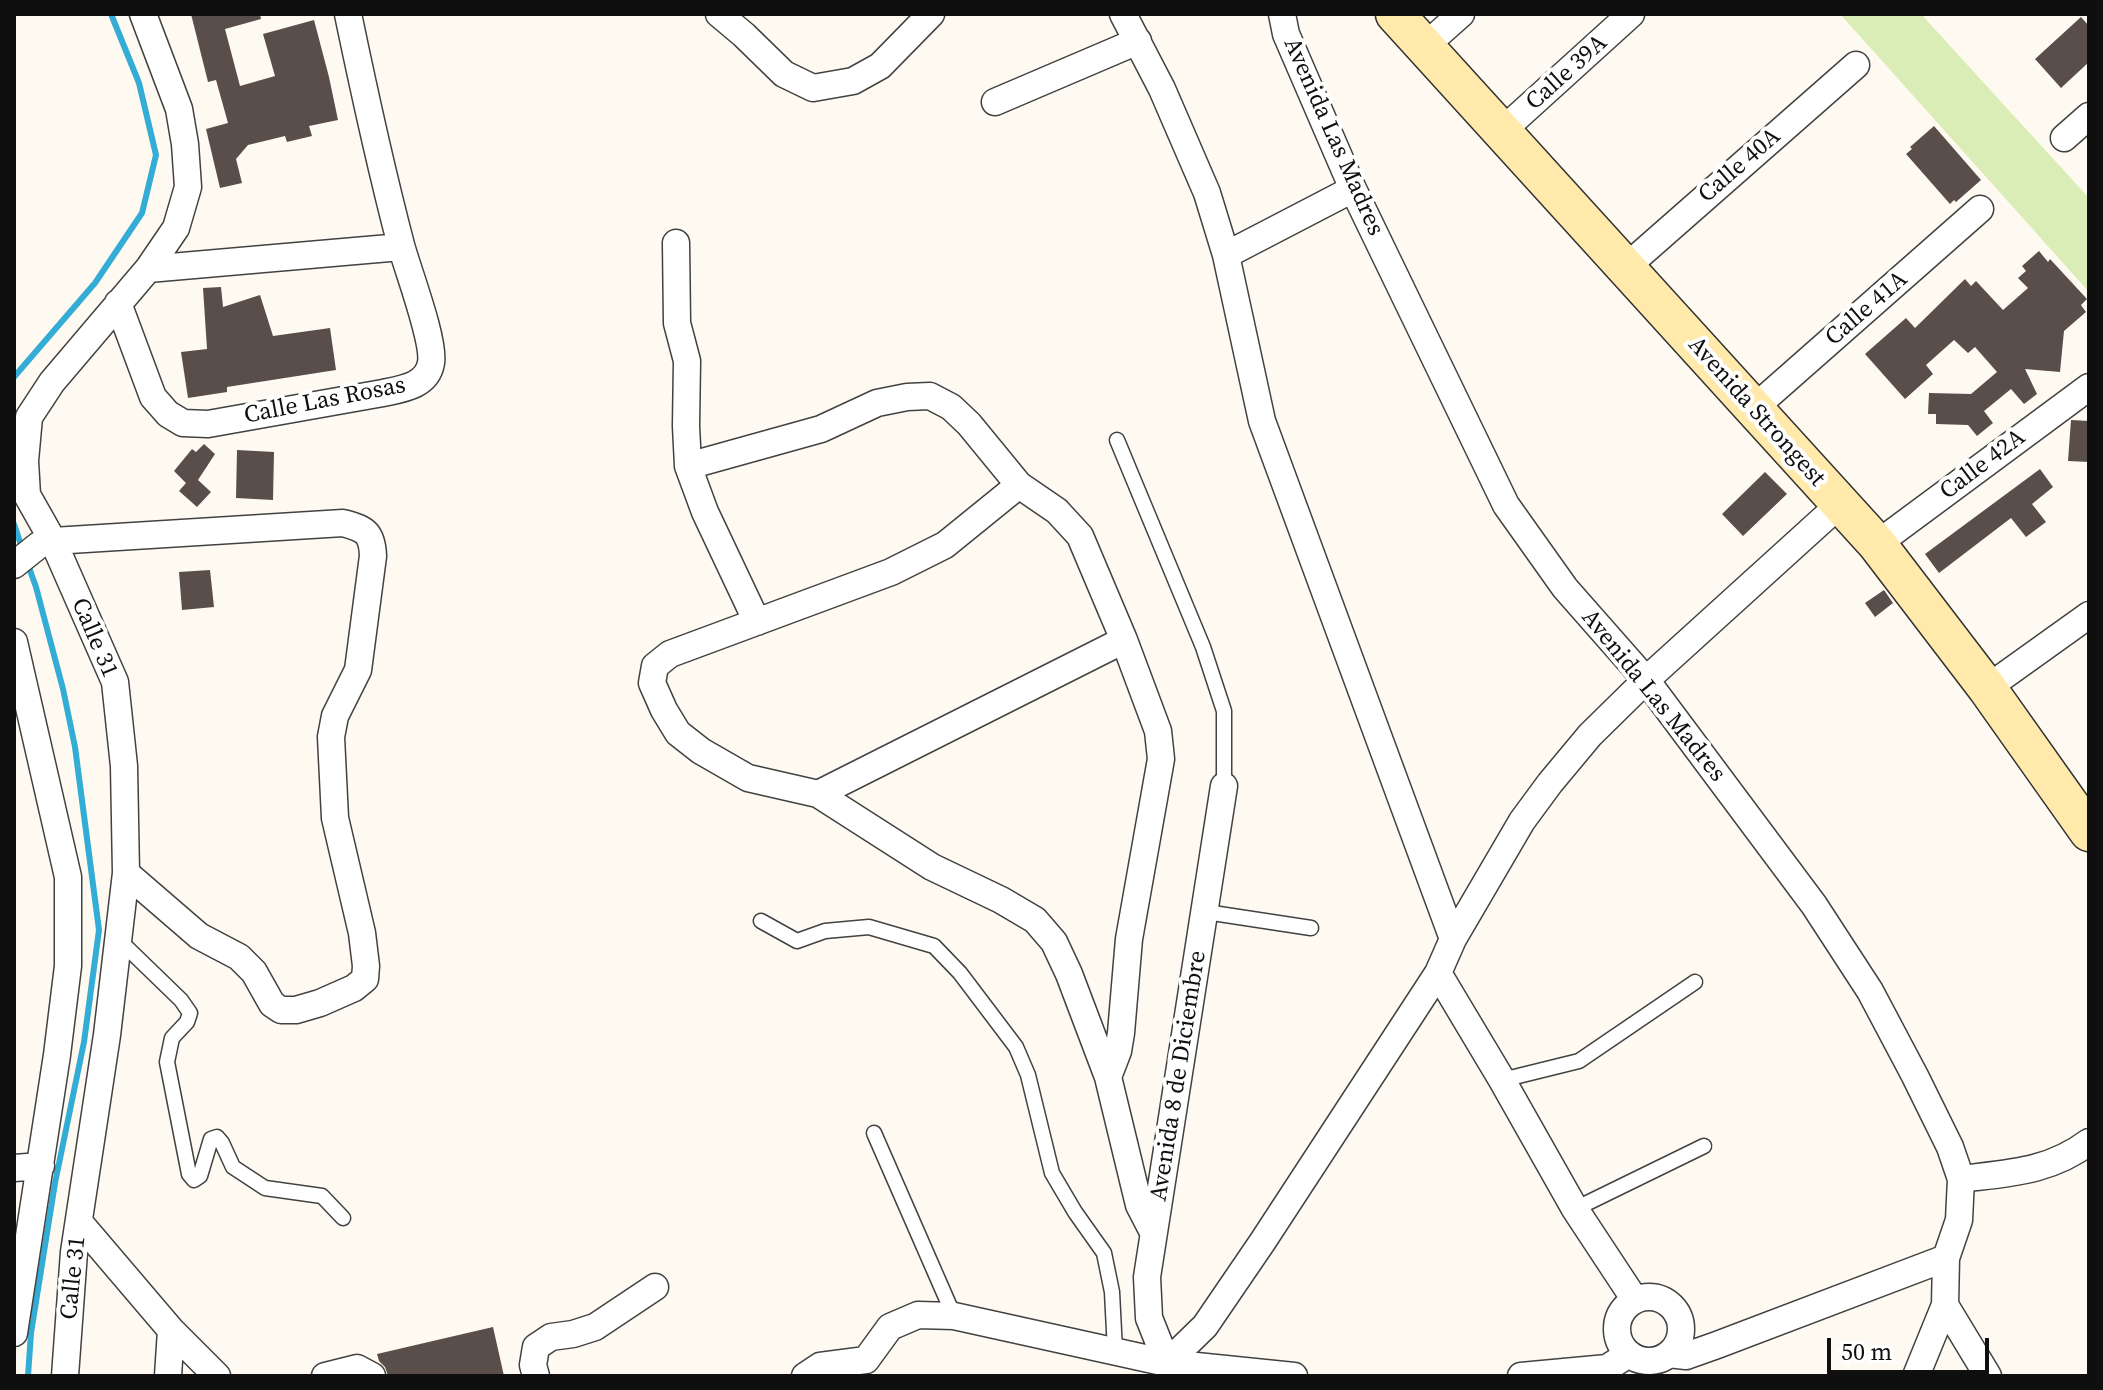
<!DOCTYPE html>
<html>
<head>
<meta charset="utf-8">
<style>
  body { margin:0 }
  #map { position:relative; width:2103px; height:1390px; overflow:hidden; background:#fffaf1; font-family:"Source Serif 4",serif }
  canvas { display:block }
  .frame { position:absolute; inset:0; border:16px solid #0f0f0f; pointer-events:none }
  .scale { position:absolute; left:1827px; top:1338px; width:162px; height:36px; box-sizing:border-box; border:4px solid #0f0f0f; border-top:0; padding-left:10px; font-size:24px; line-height:28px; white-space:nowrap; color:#0f0f0f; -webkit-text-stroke:6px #fff; paint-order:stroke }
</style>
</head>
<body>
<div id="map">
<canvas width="2103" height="1390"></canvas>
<div class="frame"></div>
<div class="scale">50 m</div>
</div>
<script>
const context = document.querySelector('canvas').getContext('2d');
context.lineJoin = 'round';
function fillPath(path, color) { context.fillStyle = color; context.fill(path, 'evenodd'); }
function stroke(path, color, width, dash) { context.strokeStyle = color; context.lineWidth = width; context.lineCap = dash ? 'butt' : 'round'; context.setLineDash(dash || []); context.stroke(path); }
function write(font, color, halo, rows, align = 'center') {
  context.font = font + ' "Source Serif 4",serif'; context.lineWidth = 8; context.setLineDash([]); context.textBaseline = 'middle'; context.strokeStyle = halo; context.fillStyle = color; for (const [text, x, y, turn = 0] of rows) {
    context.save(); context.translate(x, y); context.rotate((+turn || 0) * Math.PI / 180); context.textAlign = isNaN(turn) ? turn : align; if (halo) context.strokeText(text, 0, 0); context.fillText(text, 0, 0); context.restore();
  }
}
const green = new Path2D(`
  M 1840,14 L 1921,14 L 2089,198 L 2089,292 Z`);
const stream = new Path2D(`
  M 14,377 L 95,283 L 142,213 L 156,155 L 139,83 L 111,14
  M 14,524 L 23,551
  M 27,562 L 36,587 L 63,689 L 75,747 L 99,930 L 84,1042 L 55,1183 L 31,1333 L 28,1376`);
const building = new Path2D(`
  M 191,14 L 260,14 L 261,19 L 225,29 L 240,86 L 275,76 L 263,34 L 314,20 L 329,77 L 338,120 L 309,126 L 312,136 L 287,142 L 285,136 L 248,145 L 236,159 L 242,183 L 220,188 L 206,129 L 228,123 L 216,80 L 208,82 Z
  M 2081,17 L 2089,26 L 2089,62 L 2061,88 L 2035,59 Z
  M 1934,126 L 1981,180 L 1956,202 L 1954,200 L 1950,204 L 1906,154 L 1912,149 L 1910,147 Z
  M 2039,251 L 2048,262 L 2050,259 L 2087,299 L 2081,305 L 2086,312 L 2064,331 L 2060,372 L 2025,369 L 2037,394 L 2024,404 L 2011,389 L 1984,411 L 1993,423 L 1977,436 L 1968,425 L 1936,424 L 1936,414 L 1928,414 L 1929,393 L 1971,394 L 1997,372 L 1975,347 L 1968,353 L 1954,340 L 1926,365 L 1933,374 L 1905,399 L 1865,354 L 1906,318 L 1915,328 L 1965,279 L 1971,286 L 1976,281 L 2003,310 L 2028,288 L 2018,278 L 2026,271 L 2022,266 Z
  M 221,287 L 223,307 L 260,295 L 273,336 L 330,328 L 336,370 L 227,387 L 227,392 L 188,398 L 181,352 L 207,349 L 203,288 Z
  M 2071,420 L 2089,421 L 2089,462 L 2068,461 Z
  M 204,444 L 215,454 L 198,480 L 211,492 L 197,507 L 179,491 L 186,483 L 174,471 L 192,449 L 196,452 Z
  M 237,450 L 274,452 L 273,500 L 236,498 Z
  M 2040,469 L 2053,487 L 2032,504 L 2046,522 L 2026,537 L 2011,518 L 1939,573 L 1925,554 Z
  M 1765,472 L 1787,494 L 1743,536 L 1722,514 Z
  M 210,570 L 214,607 L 182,610 L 179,572 Z
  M 1884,590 L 1893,603 L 1875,617 L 1865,603 Z
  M 493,1327 L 504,1376 L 388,1376 L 385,1367 L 379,1361 L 377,1354 Z`);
const lane = new Path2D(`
  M 1117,440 L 1203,647 L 1224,711 L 1224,786
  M 1206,912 L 1311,928
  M 761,921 L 797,941 L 825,931 L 869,927 L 934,946 L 960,973 L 1016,1047 L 1028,1075 L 1052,1173 L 1075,1212 L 1104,1253 L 1112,1292 L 1115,1351
  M 119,940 L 181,1000 L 190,1013 L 187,1022 L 172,1038 L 167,1062 L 189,1174 L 194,1180 L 200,1176 L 211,1139 L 217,1137 L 222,1143 L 233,1167 L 265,1188 L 322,1196 L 343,1218
  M 1502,1080 L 1579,1061 L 1695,982
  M 874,1133 L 954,1316
  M 1575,1209 L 1704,1146`);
const street = new Path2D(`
  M 719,14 L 744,35 L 784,74 L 813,88 L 853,81 L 880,66 L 931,14
  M 1123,14 L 1162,89 L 1207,193 L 1226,255 L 1262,421 L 1453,939
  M 1282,14 L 1286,34 L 1353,189 L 1506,505 L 1565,588 L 1646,680 L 1814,905 L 1870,991 L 1915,1076 L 1950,1147 L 1961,1179 L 1959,1220 L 1946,1258 L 1945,1305 L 1916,1376
  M 1425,46 L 1461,14
  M 995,102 L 1138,41
  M 1502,131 L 1631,14
  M 2064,138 L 2089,116
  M 676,243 L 677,323 L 687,361 L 686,426 L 688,466 L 705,512 L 757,622
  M 1226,255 L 1353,189
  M 1625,268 L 1856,65
  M 148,269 L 401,247
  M 118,303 L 153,397 L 168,414 L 183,423 L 208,424 L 383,393 C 402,389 427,386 431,363 C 435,341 408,271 401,245 C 381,169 364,91 348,14
  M 1753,409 L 1980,209
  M 688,466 L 821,429 L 877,403 L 907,397 L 930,396 L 951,407 L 969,424 L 1019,485 L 1057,511 L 1080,536 L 1124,640 L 1158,731 L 1161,759 L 1129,939 L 1121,1033 L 1118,1051 L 1108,1077
  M 1019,485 L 945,545 L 891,572 L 670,654 L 655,666 L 652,683 L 664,710 L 678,733 L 701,751 L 748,778 L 818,794 L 932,867 L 1001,900 L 1035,920 L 1054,942 L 1069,974 L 1108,1077 L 1139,1205 L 1153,1232
  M 1877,544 L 2089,387
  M 14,565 L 39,545 L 53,541 L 343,523 C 365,529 372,532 373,556 L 358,670 L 335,716 L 331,737 L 335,818 L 362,933 L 366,966 L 365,979 L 354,988 L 320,1003 L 296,1010 L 281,1010 L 272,1004 L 254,972 L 239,957 L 199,936 L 126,873
  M 14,642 L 68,877 L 68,966 L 57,1055 L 14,1333
  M 1987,688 L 2089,615
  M 818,794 L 1124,640
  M 1438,973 L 1502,1080 L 1575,1209 L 1635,1300
  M 14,1168 L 41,1166
  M 1961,1179 C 2009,1173 2049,1172 2089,1142
  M 79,1222 L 171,1330 L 168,1376
  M1617 1329a32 32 0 1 1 64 0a32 32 0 1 1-64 0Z
  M 1945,1305 L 1988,1376
  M 171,1330 L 217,1376
  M 1669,1354 L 1686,1356 L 1717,1345 L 1946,1258
  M 1167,1363 L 1205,1326 L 1263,1241 L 1438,973 L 1453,939 L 1522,821 L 1550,783 L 1590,735 L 1646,680 L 1840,504
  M 65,1376 L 74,1252 L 107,1035 L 126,873 L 124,766 L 115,682 L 53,541 L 27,495 L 25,461 L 29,417 L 52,382 L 148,269 L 176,228 L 188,187 L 185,144 L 179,109 L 143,14
  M 325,1376 L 357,1368 L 372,1376
  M 536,1376 L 533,1365 L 536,1347 L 551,1337 L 573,1334 L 595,1327 L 655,1287
  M 805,1376 L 820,1366 L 866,1360 L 890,1327 L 918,1315 L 954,1316 L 1167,1363 L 1294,1376
  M 1170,1376 L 1167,1363 L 1149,1318 L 1147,1277 L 1224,786
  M 1521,1376 L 1607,1368 L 1629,1354`);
const secondary = new Path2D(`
  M 1395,14 L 1877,544 L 1987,688 L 2089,832`);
const streetNames = [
  ["Calle 39A",1567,73,-42],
  ["Avenida Las Madres",1333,137,66],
  ["Calle 40A",1740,166,-41],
  ["Calle 41A",1867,309,-41],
  ["Calle Las Rosas",325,401,-11],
  ["Avenida Strongest",1756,412,48],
  ["Calle 42A",1983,465,-37],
  ["Calle 31",94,638,67],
  ["Avenida Las Madres",1653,696,51],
  ["Avenida 8 de Diciembre",1179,1076,-81],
  ["Calle 31",74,1278,-84]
];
fillPath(green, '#dbedb7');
stroke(stream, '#34add6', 6);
fillPath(building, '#594e4a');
stroke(lane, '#424242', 17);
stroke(street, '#424242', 29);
stroke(secondary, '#313131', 41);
stroke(lane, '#fff', 14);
stroke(street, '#fff', 26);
stroke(secondary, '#ffeaac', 38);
write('24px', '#0f0f0f', '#fff', streetNames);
</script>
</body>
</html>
